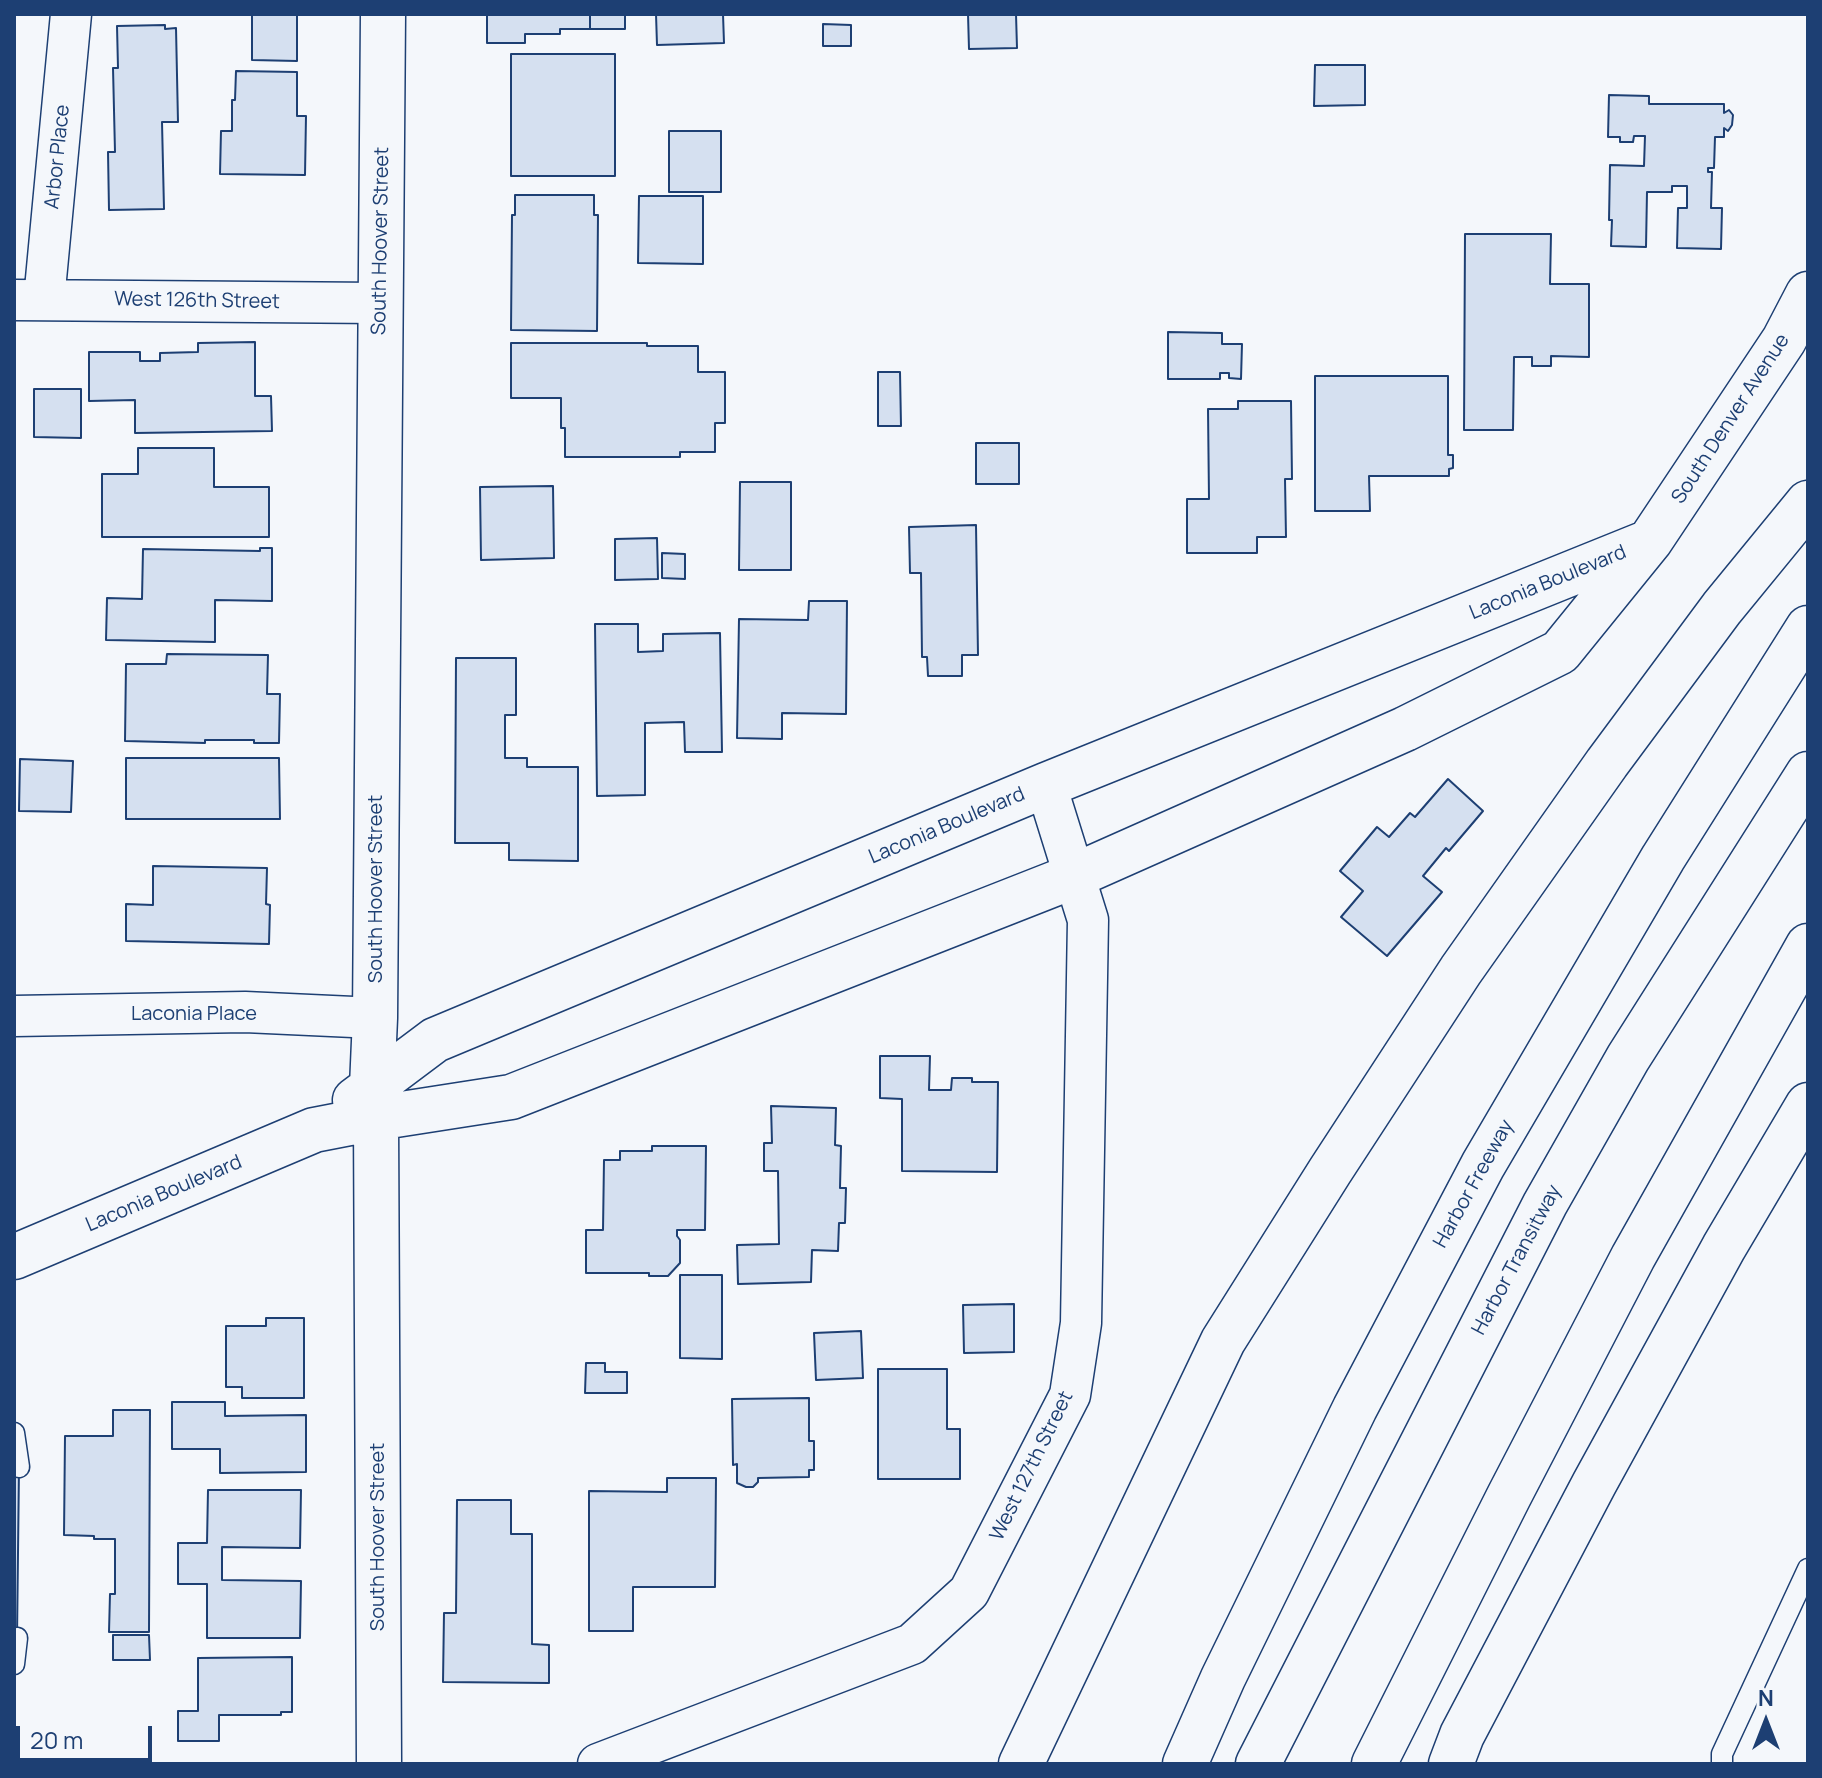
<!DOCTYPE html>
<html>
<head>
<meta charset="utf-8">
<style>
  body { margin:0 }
  #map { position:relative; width:1822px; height:1778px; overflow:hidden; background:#f4f7fb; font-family:Manrope,sans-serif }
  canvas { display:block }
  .frame { position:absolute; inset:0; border:16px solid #1d3f73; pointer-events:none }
  .north { position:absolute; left:1726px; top:1682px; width:80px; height:80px; -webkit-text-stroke:6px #f4f7fb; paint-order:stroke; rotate:0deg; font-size:22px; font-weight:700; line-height:32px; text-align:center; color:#1d3f73 }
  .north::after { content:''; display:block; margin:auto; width:28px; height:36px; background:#1d3f73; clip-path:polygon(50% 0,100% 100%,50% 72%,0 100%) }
  .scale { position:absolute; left:16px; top:1726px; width:136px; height:36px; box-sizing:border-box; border:4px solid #1d3f73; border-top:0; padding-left:10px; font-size:24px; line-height:28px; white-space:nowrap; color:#1d3f73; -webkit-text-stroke:6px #f4f7fb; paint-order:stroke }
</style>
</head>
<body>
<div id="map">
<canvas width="1822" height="1778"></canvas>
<div class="frame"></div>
<div class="north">N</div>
<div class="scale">20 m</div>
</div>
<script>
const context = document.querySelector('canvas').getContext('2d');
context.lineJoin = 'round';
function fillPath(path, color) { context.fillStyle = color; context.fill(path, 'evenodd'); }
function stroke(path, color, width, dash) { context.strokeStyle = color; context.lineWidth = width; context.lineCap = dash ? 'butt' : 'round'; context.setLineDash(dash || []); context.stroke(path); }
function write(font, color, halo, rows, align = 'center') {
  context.font = font + ' Manrope,sans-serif'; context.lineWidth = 6; context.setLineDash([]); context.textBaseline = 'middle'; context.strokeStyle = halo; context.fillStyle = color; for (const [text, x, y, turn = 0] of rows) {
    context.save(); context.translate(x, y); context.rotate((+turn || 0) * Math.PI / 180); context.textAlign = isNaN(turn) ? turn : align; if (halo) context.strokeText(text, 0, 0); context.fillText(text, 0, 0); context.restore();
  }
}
const building = new Path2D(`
  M 252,14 L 297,14 L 297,61 L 252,60 Z
  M 487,14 L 590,14 L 590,29 L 560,29 L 560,34 L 525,34 L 525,43 L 487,43 Z
  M 590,14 L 625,14 L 625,29 L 590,29 Z
  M 656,14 L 723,14 L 724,43 L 657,45 Z
  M 968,14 L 1016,14 L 1017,48 L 969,49 Z
  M 823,24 L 851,25 L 851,46 L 823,46 Z
  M 165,25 L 165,29 L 176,28 L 178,122 L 162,122 L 164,209 L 109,210 L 108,152 L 115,152 L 113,68 L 118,68 L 117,26 Z
  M 511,54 L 615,54 L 615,176 L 511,176 Z
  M 1315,65 L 1365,65 L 1365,105 L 1314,106 Z
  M 236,71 L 297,72 L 297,116 L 306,116 L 305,175 L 220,174 L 221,131 L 232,131 L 232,100 L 235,100 Z
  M 1609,95 L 1649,96 L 1649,104 L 1724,104 L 1724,113 L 1729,110 L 1733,115 L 1732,125 L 1728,131 L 1724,128 L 1724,137 L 1715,137 L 1714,168 L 1708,168 L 1708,172 L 1712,172 L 1711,208 L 1722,208 L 1721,249 L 1677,248 L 1678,208 L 1687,208 L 1687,186 L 1672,186 L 1672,192 L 1647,192 L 1646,247 L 1611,246 L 1612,220 L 1609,220 L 1610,165 L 1644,166 L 1645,136 L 1634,136 L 1633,142 L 1620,142 L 1620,137 L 1608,137 Z
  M 669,131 L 721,131 L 721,192 L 669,192 Z
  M 515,195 L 594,195 L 594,215 L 598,215 L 597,331 L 511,330 L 512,215 L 515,215 Z
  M 639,196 L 703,196 L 703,264 L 638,263 Z
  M 1465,234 L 1551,234 L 1550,284 L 1589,284 L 1589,357 L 1551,356 L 1551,366 L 1532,366 L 1532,357 L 1514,357 L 1513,430 L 1464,430 Z
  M 1168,332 L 1222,333 L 1222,344 L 1242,344 L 1241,379 L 1229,378 L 1229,373 L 1220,373 L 1220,379 L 1168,379 Z
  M 255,342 L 255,396 L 271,396 L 272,431 L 135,433 L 135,400 L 89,401 L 89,352 L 140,352 L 140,361 L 160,361 L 160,353 L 198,352 L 198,343 Z
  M 511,343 L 647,343 L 647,346 L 698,346 L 698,372 L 725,372 L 725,423 L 715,423 L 715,452 L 680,452 L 680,457 L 565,457 L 565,428 L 561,428 L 561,398 L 511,398 Z
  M 878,372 L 900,372 L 901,426 L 878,426 Z
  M 1315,376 L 1448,376 L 1448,455 L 1453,455 L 1453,468 L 1449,469 L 1449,476 L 1369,476 L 1370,511 L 1315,511 Z
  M 34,389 L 81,389 L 81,438 L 34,437 Z
  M 1238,401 L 1291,401 L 1292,479 L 1285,479 L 1286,537 L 1257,537 L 1257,553 L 1187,553 L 1187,499 L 1209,499 L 1208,409 L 1238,409 Z
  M 976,443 L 1019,443 L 1019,484 L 976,484 Z
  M 138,448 L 214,448 L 214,487 L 269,487 L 269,537 L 102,537 L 102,474 L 138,474 Z
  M 740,482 L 791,482 L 791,570 L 739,570 Z
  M 553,486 L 554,558 L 481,560 L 480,487 Z
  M 976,525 L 978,655 L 962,655 L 962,676 L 928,676 L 927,657 L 922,657 L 921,573 L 910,573 L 909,527 Z
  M 657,538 L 658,579 L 615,580 L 615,539 Z
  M 260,548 L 272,548 L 272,601 L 215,600 L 215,642 L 106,640 L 107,598 L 142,599 L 143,549 L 260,551 Z
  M 662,553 L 685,554 L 685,579 L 662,578 Z
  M 809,601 L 847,601 L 846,714 L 782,713 L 782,739 L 737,738 L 739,619 L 808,620 Z
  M 595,624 L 638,624 L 638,652 L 663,651 L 663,634 L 720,633 L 722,752 L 685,752 L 684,722 L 645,723 L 645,795 L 597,796 Z
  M 167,654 L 268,655 L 267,694 L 280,694 L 279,743 L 254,743 L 254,740 L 205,740 L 205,743 L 125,741 L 126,664 L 166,664 Z
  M 456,658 L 516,658 L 516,715 L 505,715 L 505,758 L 527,758 L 527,767 L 578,767 L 578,861 L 509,860 L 509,843 L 455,843 Z
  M 126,758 L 279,758 L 280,819 L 126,819 Z
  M 20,759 L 73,761 L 71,812 L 19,811 Z
  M 1448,779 L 1483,811 L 1449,851 L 1446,848 L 1423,876 L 1442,892 L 1387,956 L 1341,917 L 1363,891 L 1340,871 L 1377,827 L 1389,837 L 1410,813 L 1415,817 Z
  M 153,866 L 267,868 L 266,904 L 270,905 L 269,944 L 126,941 L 126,904 L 153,905 Z
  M 880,1056 L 930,1056 L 929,1090 L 951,1090 L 952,1078 L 972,1078 L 972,1082 L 998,1082 L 997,1172 L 902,1171 L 902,1099 L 880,1098 Z
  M 771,1106 L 836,1108 L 835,1145 L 841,1146 L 840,1188 L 846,1188 L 845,1223 L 839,1223 L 838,1251 L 812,1250 L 811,1282 L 738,1284 L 737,1245 L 779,1244 L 778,1171 L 764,1171 L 764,1143 L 772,1143 Z
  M 652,1146 L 706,1146 L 705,1230 L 677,1230 L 677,1236 L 680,1240 L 680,1263 L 668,1276 L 649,1276 L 649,1273 L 586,1273 L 586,1230 L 603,1230 L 604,1160 L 620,1160 L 620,1151 L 652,1151 Z
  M 680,1275 L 722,1275 L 722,1359 L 680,1358 Z
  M 1014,1304 L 1014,1352 L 964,1353 L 963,1305 Z
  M 266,1318 L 304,1318 L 304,1398 L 242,1398 L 242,1387 L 226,1387 L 226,1326 L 266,1326 Z
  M 861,1331 L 863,1378 L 816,1380 L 814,1333 Z
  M 586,1363 L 605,1363 L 605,1372 L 627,1372 L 627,1393 L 585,1393 Z
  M 878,1369 L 947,1369 L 947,1429 L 960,1429 L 960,1479 L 878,1479 Z
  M 809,1398 L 809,1441 L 814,1441 L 814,1470 L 809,1470 L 809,1477 L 758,1478 L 758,1482 L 753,1487 L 746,1487 L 737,1483 L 737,1464 L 733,1465 L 732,1399 Z
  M 172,1402 L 225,1402 L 225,1416 L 306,1415 L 306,1472 L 220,1473 L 220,1449 L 172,1449 Z
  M 113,1410 L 150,1410 L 149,1632 L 109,1632 L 110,1594 L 115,1594 L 115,1539 L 94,1539 L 94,1536 L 64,1535 L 65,1436 L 113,1436 Z
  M 14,1467 L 19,1467 L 17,1638 L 14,1638 Z
  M 667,1478 L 716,1478 L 715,1587 L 633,1587 L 633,1631 L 589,1631 L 589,1491 L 667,1492 Z
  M 208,1490 L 301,1490 L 300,1548 L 222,1547 L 222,1580 L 301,1581 L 300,1638 L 207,1638 L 207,1584 L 178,1584 L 178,1543 L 207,1543 Z
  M 457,1500 L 511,1500 L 511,1534 L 532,1534 L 532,1644 L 549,1645 L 549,1683 L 443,1682 L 444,1613 L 456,1613 Z
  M 113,1635 L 149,1635 L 150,1660 L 113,1660 Z
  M 292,1657 L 292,1712 L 281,1712 L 281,1715 L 219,1715 L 219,1741 L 178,1741 L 178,1711 L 198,1711 L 198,1658 Z`);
const lane = new Path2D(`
  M 14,1433 L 19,1467
  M 14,1664 L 17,1638
  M 1722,1764 L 1722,1754 L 1808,1569`);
const street = new Path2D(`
  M 14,300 L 380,303
  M 44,300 L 71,14
  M 14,1016 L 245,1012 L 375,1018
  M 598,1764 L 912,1644 L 969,1592 L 1070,1395 L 1081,1323 L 1088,920 L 1046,785`);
const secondary = new Path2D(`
  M 355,1100 L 435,1040 L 1046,785 L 1644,544
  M 14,1257 L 314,1130 L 376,1118 L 511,1097 L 1074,876 L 1405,729 L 1560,652 L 1650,541 L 1784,340 L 1808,294
  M 379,1764 L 376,1118 L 372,1087 L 375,1018 L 383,14`);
const highway = new Path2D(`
  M 1021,1764 L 1223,1341 L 1330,1171 L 1461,970 L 1607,763 L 1722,608 L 1808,503
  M 1185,1764 L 1223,1678 L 1355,1408 L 1483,1165 L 1663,858 L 1808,628
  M 1258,1764 L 1545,1204 L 1628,1058 L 1808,774
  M 1374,1764 L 1509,1496 L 1633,1257 L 1808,946
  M 1451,1764 L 1462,1735 L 1594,1484 L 1724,1247 L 1808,1105`);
const streetNames = [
  ["Arbor Place",58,157,-84],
  ["South Hoover Street",381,241,-89],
  ["West 126th Street",197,301,1],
  ["South Denver Avenue",1731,419,-57],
  ["Laconia Boulevard",1548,583,-22],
  ["Laconia Boulevard",947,826,-23],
  ["South Hoover Street",376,889,-90],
  ["Laconia Place",194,1014],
  ["Harbor Freeway",1474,1184,-61],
  ["Laconia Boulevard",164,1194,-23],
  ["Harbor Transitway",1517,1260,-62],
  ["West 127th Street",1032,1466,-64],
  ["South Hoover Street",378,1537,-90]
];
fillPath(building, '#d5e0f0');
stroke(building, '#1d3f73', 2);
stroke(lane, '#1d3f73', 23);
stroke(street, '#1d3f73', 43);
stroke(secondary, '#1d3f73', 47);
stroke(highway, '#1d3f73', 47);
stroke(lane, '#f4f7fb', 20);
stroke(street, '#f4f7fb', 40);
stroke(secondary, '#f4f7fb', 44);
stroke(highway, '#f4f7fb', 44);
write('20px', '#1d3f73', '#f4f7fb', streetNames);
</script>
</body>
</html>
